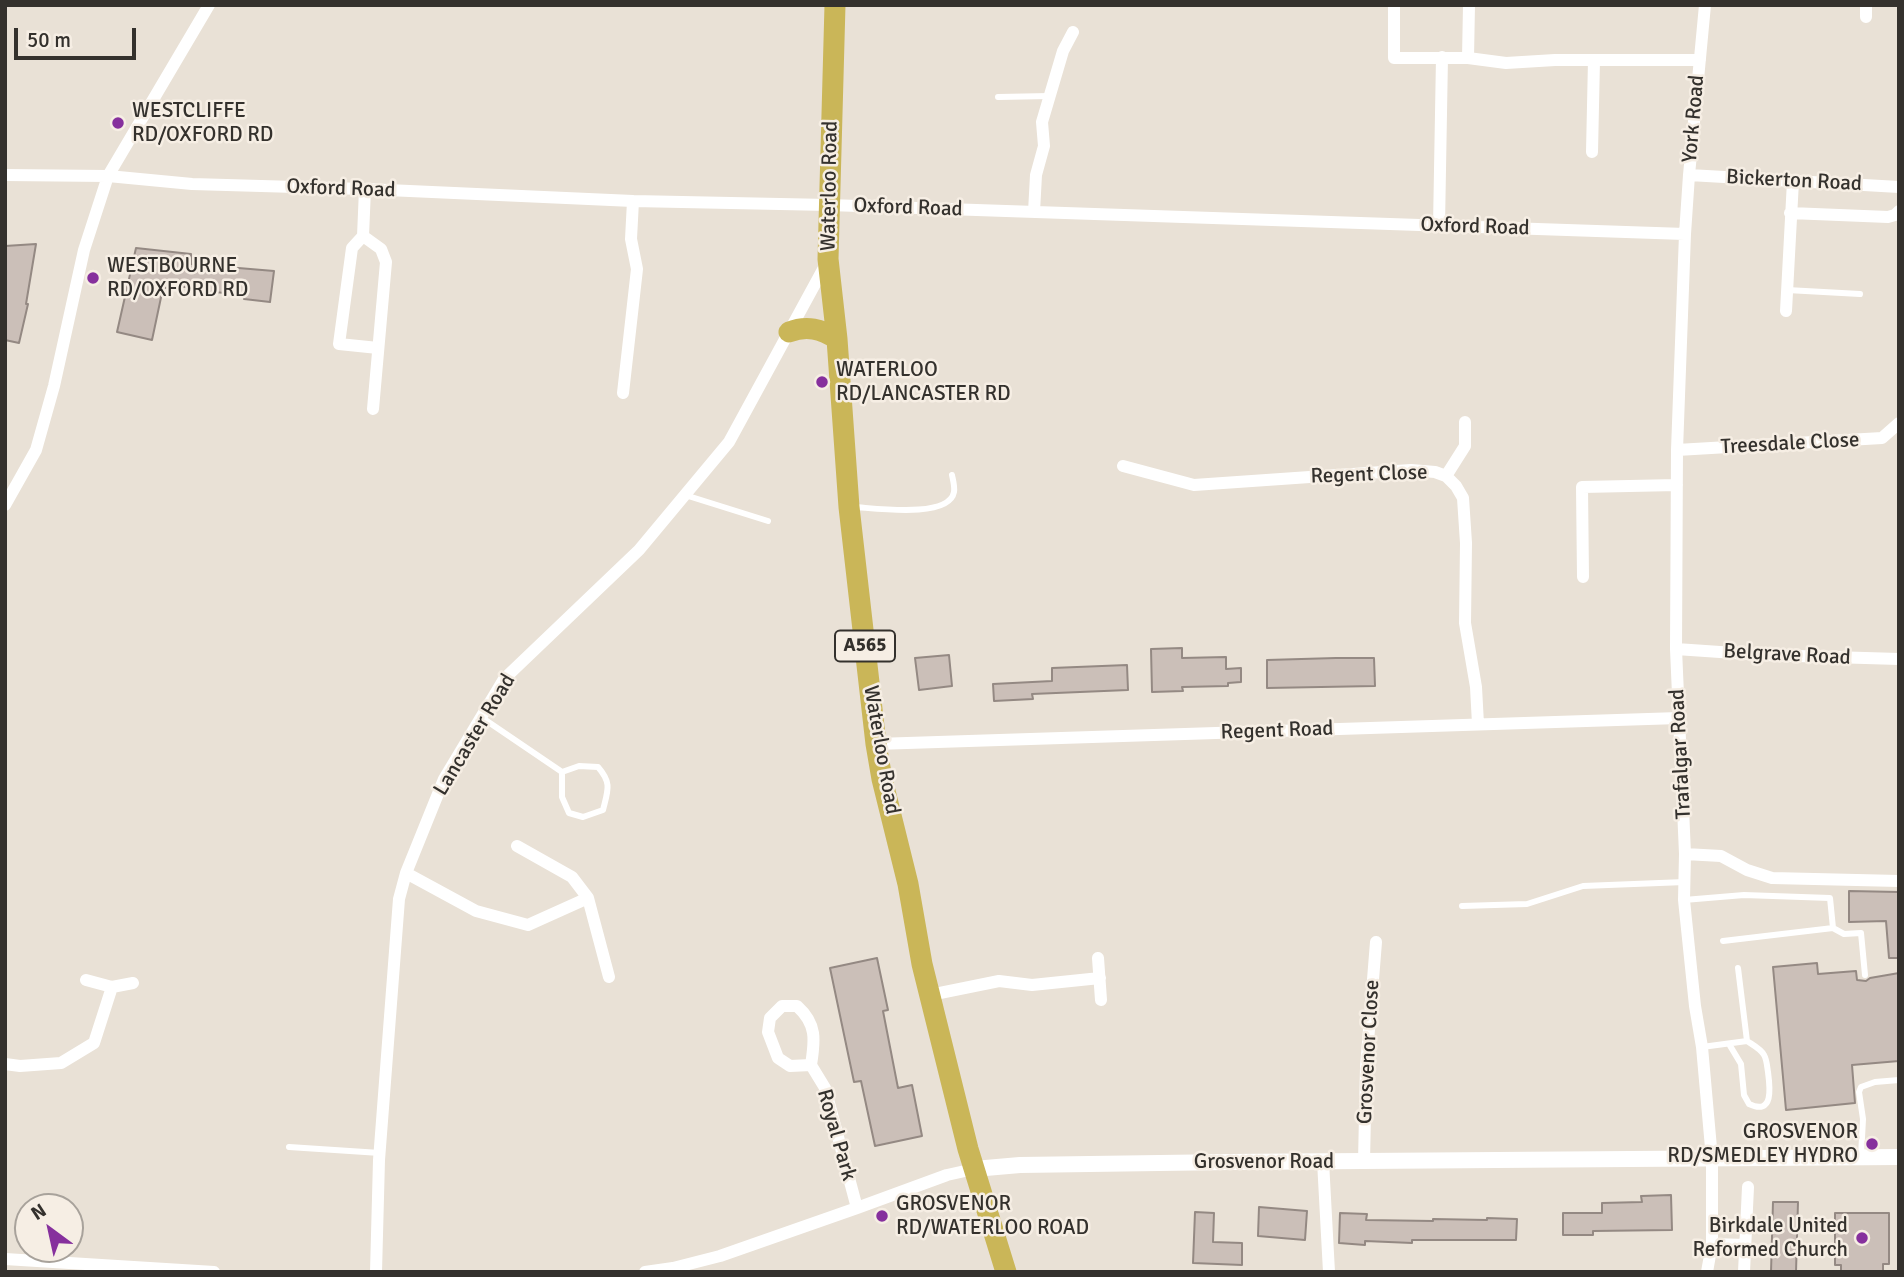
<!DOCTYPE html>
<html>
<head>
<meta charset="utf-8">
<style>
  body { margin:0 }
  #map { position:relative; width:1904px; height:1277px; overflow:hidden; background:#e9e1d6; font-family:Signika,sans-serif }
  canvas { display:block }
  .frame { position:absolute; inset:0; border:7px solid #34312d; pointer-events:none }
  .north { position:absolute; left:14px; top:1193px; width:70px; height:70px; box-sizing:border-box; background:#f6eee4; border:2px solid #a8a29b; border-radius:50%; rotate:327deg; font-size:19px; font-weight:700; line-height:28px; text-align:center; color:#34312d }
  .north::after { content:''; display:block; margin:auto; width:24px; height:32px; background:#86309d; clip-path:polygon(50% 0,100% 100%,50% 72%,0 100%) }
  .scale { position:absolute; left:14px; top:28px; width:122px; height:32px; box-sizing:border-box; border:4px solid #34312d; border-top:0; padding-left:9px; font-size:21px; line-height:24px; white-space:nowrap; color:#34312d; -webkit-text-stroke:5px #f6eee4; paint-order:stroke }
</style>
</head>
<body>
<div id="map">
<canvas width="1904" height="1277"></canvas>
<div class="frame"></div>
<div class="north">N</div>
<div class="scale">50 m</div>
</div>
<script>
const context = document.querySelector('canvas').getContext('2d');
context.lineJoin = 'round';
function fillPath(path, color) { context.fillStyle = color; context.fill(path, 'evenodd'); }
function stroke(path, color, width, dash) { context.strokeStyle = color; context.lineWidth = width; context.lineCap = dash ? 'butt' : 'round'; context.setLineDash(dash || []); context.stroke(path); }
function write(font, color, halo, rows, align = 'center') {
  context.font = font + ' Signika,sans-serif'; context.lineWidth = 5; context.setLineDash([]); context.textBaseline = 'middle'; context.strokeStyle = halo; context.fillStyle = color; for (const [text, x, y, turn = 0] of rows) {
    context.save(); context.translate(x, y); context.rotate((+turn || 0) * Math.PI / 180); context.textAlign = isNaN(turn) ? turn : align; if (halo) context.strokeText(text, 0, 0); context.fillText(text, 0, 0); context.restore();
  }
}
const building = new Path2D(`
  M 36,244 L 26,304 L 28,304 L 19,343 L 5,340 L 5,246 Z
  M 136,248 L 191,254 L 191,264 L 274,271 L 270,302 L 244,299 L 244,295 L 205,291 L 205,286 L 163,288 L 152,340 L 117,332 Z
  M 1182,648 L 1182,658 L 1226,657 L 1226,669 L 1241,668 L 1241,682 L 1228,683 L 1228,686 L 1182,687 L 1183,691 L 1152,692 L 1151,649 Z
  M 949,655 L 952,686 L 919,690 L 915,658 Z
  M 1336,658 L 1374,658 L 1375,686 L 1267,688 L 1267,660 Z
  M 1127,665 L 1128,690 L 1032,694 L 1033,699 L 994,701 L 993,684 L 1052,681 L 1052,668 Z
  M 1849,891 L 1899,892 L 1899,958 L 1889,958 L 1886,921 L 1849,922 Z
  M 877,958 L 888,1010 L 883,1011 L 898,1088 L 912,1085 L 922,1136 L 875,1146 L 861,1081 L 854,1082 L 830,968 Z
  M 1817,963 L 1818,974 L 1856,971 L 1857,980 L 1866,981 L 1870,978 L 1899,973 L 1899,1061 L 1852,1065 L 1855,1103 L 1786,1110 L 1773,967 Z
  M 1671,1195 L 1672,1230 L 1593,1231 L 1593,1235 L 1563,1235 L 1563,1213 L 1602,1213 L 1602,1203 L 1642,1202 L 1641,1196 Z
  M 1773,1202 L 1798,1202 L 1796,1272 L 1771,1272 Z
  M 1259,1207 L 1307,1211 L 1305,1240 L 1258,1236 Z
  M 1195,1212 L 1214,1213 L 1213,1242 L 1242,1243 L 1242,1265 L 1193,1263 Z
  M 1340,1213 L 1367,1214 L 1366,1220 L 1433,1221 L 1433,1219 L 1487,1220 L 1487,1218 L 1517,1219 L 1516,1240 L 1412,1240 L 1412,1243 L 1365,1241 L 1365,1245 L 1339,1243 Z
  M 1835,1213 L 1889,1213 L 1889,1264 L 1883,1264 L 1883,1272 L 1841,1272 L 1841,1265 L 1835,1265 Z`);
const service = new Path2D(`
  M 998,97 L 1050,96
  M 1787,290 L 1860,294
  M 685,495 L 768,521
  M 854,507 C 874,508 949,519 954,492 C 955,487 953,480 952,475
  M 481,717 L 562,772
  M 579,766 L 598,767 C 612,783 608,790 603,810 L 583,817 L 569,813 L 562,797 L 562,772 Z
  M 1684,900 L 1744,895 L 1830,898 L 1833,928 L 1723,941
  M 1462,906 L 1527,904 L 1583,886 L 1685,882
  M 1833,928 L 1844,934 L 1861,933 L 1865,975
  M 1729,1044 L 1741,1064 L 1744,1095 L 1749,1104 C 1774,1116 1770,1087 1768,1072 C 1767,1067 1767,1060 1764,1055 C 1761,1049 1753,1045 1747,1041
  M 1702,1047 L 1747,1041 L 1738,968
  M 289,1147 L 380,1153
  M 1861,1156 L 1863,1119 L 1859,1092 L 1861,1087 L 1875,1082 L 1899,1080`);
const minor = new Path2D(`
  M 1394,5 L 1394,58 L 1468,58 L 1506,63 L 1555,60 L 1700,60
  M 1705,5 L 1689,175 L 1685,234 L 1677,450 L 1676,649 L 1685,854 L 1684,900 L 1695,1006 L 1702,1047 L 1712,1159 L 1712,1244 L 1707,1272
  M 1866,17 L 1866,5
  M 1468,58 L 1469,5
  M 1592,152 L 1594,60
  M 5,175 L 108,176 L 192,184 L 365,189 L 633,201 L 829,205 L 1685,234
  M 1689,175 L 1899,187
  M 365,189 L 363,236 L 381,249 L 386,262 L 373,409
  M 1034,212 L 1036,175 L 1044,146 L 1042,122 L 1063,51 L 1073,32
  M 1790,213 L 1888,217 L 1895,215 L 1899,211
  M 1439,226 L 1442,57
  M 363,236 L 352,248 L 339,344 L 378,348
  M 1786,311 L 1793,181
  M 623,393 L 637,269 L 631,239 L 633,201
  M 1677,450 L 1882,438 L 1899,423
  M 1123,466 L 1194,485 L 1411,470 L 1435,472 L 1446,476 L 1456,486 L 1463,498 L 1466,543 L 1465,623 L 1476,687 L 1478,724
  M 1446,476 L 1465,446 L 1465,422
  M 5,505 L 36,450 L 54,386 L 84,250 L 108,176 L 209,5
  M 1583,577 L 1582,487 L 1677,485
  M 1676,649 L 1764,655 L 1899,659
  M 876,744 L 1679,718
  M 517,846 L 572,877 L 588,898 L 609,977
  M 1685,854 L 1721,856 L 1747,870 L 1772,878 L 1899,881
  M 406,873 L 476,911 L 528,925 L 588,898
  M 1098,958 L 1101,1000
  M 86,980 L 112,987 L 133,983
  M 930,995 L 999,981 L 1032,985 L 1100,978
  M 5,1064 L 20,1066 L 61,1063 L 94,1043 L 112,987
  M 811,1065 C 815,1040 817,1024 797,1006 L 782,1006 L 770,1018 L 768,1032 L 778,1058 L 790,1066 L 811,1065 L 825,1088 L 857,1208
  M 1323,1161 L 1329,1272
  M 1364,1162 L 1366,1067 L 1376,942
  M 1712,1244 L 1746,1245
  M 5,1259 L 214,1272
  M 376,1272 L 379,1160 L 399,899 L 406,873 L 444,779 L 504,679 L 639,550 L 729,442 L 827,262
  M 645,1272 L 673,1268 L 720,1256 L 857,1208 L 947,1175 L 974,1169
  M 1744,1272 L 1748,1187`);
const tertiary = new Path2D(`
  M 974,1169 L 1020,1165 L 1229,1162 L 1899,1157`);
const trunk = new Path2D(`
  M 835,5 L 828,259 L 837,339 L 849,507 L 876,744 L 882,779 L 908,884 L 922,964 L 968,1149 L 1006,1272
  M 789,332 C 807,325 821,329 837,339`);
const markers = [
  [118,123,7,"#86309d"],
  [93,278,7,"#86309d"],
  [822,382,7,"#86309d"],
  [1872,1144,7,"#86309d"],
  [882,1216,7,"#86309d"],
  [1862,1238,7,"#86309d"]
];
const shields = [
  [865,646,60]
];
const shieldNames = [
  ["A565",865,646]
];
const poiNames = [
  ["WESTCLIFFE",132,111],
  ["RD/OXFORD RD",132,135],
  ["WESTBOURNE",107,266],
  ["RD/OXFORD RD",107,290],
  ["WATERLOO",836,370],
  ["RD/LANCASTER RD",836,394],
  ["GROSVENOR",1858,1132,"right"],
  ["RD/SMEDLEY HYDRO",1858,1156,"right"],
  ["GROSVENOR",896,1204],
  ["RD/WATERLOO ROAD",896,1228],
  ["Birkdale United",1848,1226,"right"],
  ["Reformed Church",1848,1250,"right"]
];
const streetNames = [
  ["York Road",1694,119,-85],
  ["Bickerton Road",1794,181,3],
  ["Waterloo Road",830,186,-89],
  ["Oxford Road",341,189,2],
  ["Oxford Road",908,208,2],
  ["Oxford Road",1475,227,2],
  ["Treesdale Close",1790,444,-3],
  ["Regent Close",1369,475,-2],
  ["Belgrave Road",1787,655,3],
  ["Regent Road",1277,731,-2],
  ["Lancaster Road",475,735,-59],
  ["Waterloo Road",881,750,80],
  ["Trafalgar Road",1681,754,-93],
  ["Grosvenor Close",1369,1052,-87],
  ["Royal Park",836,1135,74],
  ["Grosvenor Road",1264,1162]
];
fillPath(building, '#cbbfb8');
stroke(building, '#948983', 2);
stroke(service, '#fff', 6);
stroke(minor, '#fff', 12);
stroke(tertiary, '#fff', 16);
stroke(trunk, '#cab658', 21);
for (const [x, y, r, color] of markers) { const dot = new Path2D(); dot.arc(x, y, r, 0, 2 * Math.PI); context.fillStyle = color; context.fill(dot); stroke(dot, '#f6eee4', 2.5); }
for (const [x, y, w] of shields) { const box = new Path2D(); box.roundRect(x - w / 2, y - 15.5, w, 31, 5); context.fillStyle = '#f6eee4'; context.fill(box); stroke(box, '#34312d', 2); }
write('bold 19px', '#34312d', null, shieldNames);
write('21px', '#34312d', '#f6eee4', poiNames, 'left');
write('21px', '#34312d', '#f6eee4', streetNames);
</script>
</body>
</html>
